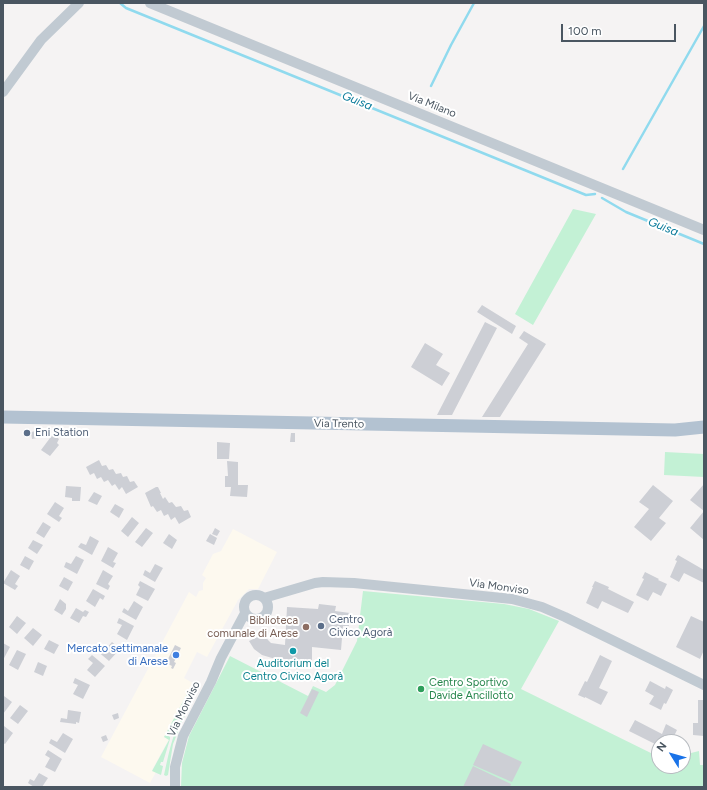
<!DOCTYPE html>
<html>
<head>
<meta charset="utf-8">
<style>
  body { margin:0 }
  #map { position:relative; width:707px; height:790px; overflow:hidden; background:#f5f3f3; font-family:Figtree,sans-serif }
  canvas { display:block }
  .frame { position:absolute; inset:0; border:4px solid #4a5661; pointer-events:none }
  .north { position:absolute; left:651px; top:734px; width:40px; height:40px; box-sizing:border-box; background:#fff; border:1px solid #b7bbc0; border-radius:50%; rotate:307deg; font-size:11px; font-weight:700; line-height:16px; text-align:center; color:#4a5661 }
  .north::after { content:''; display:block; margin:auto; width:14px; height:18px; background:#1a73e8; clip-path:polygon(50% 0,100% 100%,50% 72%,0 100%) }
  .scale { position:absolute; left:561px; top:24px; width:115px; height:18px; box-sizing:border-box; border:2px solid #4a5661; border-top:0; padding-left:5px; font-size:12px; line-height:14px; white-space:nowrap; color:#4a5661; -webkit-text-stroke:3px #fff; paint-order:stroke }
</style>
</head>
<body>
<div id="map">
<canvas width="707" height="790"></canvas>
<div class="frame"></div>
<div class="north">N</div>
<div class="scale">100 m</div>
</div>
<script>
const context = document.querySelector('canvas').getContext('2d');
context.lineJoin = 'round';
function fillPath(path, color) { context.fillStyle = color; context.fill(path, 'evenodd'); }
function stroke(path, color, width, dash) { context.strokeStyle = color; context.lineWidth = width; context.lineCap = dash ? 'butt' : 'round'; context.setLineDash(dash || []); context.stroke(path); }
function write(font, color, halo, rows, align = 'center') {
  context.font = font + ' Figtree,sans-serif'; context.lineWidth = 4; context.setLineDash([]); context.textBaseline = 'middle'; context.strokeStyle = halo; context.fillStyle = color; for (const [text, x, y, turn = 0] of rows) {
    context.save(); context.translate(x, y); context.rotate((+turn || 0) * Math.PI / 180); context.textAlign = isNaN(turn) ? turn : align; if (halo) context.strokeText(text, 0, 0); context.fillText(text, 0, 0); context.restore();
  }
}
const commercial = new Path2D(`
  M 233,529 L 277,552 L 258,589 L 249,589 L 238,600 L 207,657 L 197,652 L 184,678 L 193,683 L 164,737 L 169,739 L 152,770 L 156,772 L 150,783 L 101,757 L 189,592 L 196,597 L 199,591 L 203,590 L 203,583 L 206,578 L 202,575 L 213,554 L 221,551 Z`);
const green = new Path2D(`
  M 573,209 L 596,214 L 533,325 L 515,314 Z
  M 665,452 L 704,454 L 704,477 L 664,475 Z
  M 363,591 L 504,604 L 529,609 L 559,621 L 521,689 L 659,757 L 659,766 L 683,766 L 683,755 L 699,751 L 700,765 L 704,765 L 704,787 L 181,787 L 182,763 L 189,736 L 230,656 L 308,696 L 313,686 L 326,692 L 335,685 L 357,641 Z
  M 187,694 L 190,696 L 171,734 L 170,733 L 169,736 L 170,737 L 170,739 L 163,762 L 161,762 L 160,765 L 163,766 L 161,775 L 152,771 L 169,740 L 164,737 Z
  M 185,715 L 173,744 L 168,775 L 166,776 L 164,775 C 168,758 173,727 185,715 Z`);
const stream = new Path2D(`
  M 120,3 L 126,8 L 586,195 L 595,194
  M 431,86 L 451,45 L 474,3
  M 623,169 L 704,26
  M 602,198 L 626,212 L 704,244`);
const building = new Path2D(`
  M 482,305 L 516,326 L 512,334 L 477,312 Z
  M 485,322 L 497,328 L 452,415 L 437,415 Z
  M 524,331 L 546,344 L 500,417 L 482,417 L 528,344 L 519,338 Z
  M 425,343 L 443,354 L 436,365 L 450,373 L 442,386 L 411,367 Z
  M 37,431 L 37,438 L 32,439 L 31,432 Z
  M 291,433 L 295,433 L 295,442 L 290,442 Z
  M 53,434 L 59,439 L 57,443 L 59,445 L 50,456 L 41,450 Z
  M 217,442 L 230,443 L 229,459 L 217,459 Z
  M 99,460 L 102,466 L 106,465 L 109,470 L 113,469 L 116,474 L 121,473 L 123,477 L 127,476 L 130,482 L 134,481 L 138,487 L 126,494 L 122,487 L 119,490 L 115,484 L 112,486 L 108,480 L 104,482 L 101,477 L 97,479 L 94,473 L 90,475 L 86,467 Z
  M 227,461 L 238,462 L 238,485 L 248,485 L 247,497 L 230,496 L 231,487 L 225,487 L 225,476 L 228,476 Z
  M 704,484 L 704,540 L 690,528 L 704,511 L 690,500 Z
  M 653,485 L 673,501 L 659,518 L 666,523 L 651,541 L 634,527 L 649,509 L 639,502 Z
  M 66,486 L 81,487 L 80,501 L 72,501 L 72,498 L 65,497 Z
  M 156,487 L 158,487 L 161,493 L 160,493 L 163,499 L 165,497 L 169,503 L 172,502 L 176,507 L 181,506 L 184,511 L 188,510 L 191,517 L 179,524 L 175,517 L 171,520 L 168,514 L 164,516 L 161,510 L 157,512 L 153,506 L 151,507 L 145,493 Z
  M 94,492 L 102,496 L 97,505 L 88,501 Z
  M 55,502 L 64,508 L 59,516 L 62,518 L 59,522 L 47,514 Z
  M 115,504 L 124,509 L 119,518 L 110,512 Z
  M 132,517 L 139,523 L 128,537 L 121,531 Z
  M 43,522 L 51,527 L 44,538 L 36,533 Z
  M 146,528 L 153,533 L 142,547 L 135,542 Z
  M 215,528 L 220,531 L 217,536 L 212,534 Z
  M 169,534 L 177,540 L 172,549 L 163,543 Z
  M 210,534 L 217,538 L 214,545 L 206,541 Z
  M 90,536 L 99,541 L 92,555 L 78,547 L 81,543 L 86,545 Z
  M 33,540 L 43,545 L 37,554 L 28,548 Z
  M 108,547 L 118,553 L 113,562 L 116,563 L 113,568 L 101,561 Z
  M 678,555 L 704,570 L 704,583 L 684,573 L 679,582 L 670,577 L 677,561 L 675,560 Z
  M 25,556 L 34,561 L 29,570 L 20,565 Z
  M 76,556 L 84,560 L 77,574 L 64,567 L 66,562 L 71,564 Z
  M 155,564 L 163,568 L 155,582 L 143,575 L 145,570 L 150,573 Z
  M 11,570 L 20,576 L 15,584 L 18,586 L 15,590 L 3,583 Z
  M 103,570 L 113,576 L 108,584 L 110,586 L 108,590 L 96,584 Z
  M 645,572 L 659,579 L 658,580 L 667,584 L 661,596 L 653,592 L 648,601 L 636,595 L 644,579 L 642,578 Z
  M 64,577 L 73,582 L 68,591 L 59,586 Z
  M 140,581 L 155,589 L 148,601 L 136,595 L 140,587 L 138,585 Z
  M 595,581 L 609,587 L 608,589 L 634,602 L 628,613 L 602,601 L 598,609 L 586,603 L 593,587 L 592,587 Z
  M 93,589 L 105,596 L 103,600 L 100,598 L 95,607 L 86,601 Z
  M 60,599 L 66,604 L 66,609 L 62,615 L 54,610 Z
  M 134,601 L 143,607 L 136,620 L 122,612 L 124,608 L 128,611 Z
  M 319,604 L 336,606 L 335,611 L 350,613 L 349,626 L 343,626 L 341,650 L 312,647 L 312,663 L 305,662 L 305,669 L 296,669 L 296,663 L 285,659 L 272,658 L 262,655 L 254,649 L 249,641 L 264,634 L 268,640 L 271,643 L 285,645 L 287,607 L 318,609 Z
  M 76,608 L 83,612 L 85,610 L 89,612 L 86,617 L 83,616 L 79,623 L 70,618 Z
  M 17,616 L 26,623 L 17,634 L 9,627 Z
  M 691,616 L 704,622 L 704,650 L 700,659 L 676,647 Z
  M 119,618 L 134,626 L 127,640 L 117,634 L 122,625 L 117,623 Z
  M 33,628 L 42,635 L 33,646 L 24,638 Z
  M 49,640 L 59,645 L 54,654 L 44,649 Z
  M 112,642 L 120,649 L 109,661 L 96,650 L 100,646 L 105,650 Z
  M 3,643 L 10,647 L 3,660 Z
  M 175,645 L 181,648 L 174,662 L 176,663 L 173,669 L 171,668 L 172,666 L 166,663 Z
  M 17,650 L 26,654 L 18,670 L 9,665 Z
  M 92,655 L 105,666 L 95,677 L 87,670 L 93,663 L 88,659 Z
  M 600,655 L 612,661 L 599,688 L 608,692 L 601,705 L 585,697 L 585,698 L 578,695 L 585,681 L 587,682 Z
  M 38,662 L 47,666 L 43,676 L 34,672 Z
  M 75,678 L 90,685 L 83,699 L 73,694 L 78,685 L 73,683 Z
  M 650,681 L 665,689 L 666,686 L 673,690 L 666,704 L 664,703 L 661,710 L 649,704 L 654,696 L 645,691 Z
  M 312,689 L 319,692 L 307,717 L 300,713 Z
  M 4,696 L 12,702 L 3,714 L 3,697 Z
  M 698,700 L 704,700 L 704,736 L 693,735 L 693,723 L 698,723 Z
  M 20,705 L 28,711 L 18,724 L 10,718 Z
  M 68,710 L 81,712 L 79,723 L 76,722 L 76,724 L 60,722 L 61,718 L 67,719 Z
  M 118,713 L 119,718 L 114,720 L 112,715 Z
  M 635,720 L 662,734 L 666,724 L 677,730 L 671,742 L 659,742 L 659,748 L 654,745 L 655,744 L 629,731 Z
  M 4,726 L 13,733 L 5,744 L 3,743 Z
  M 63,733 L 73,739 L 65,753 L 49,743 L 51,739 L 57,742 Z
  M 106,735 L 108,740 L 103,742 L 101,737 Z
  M 483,744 L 522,762 L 512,782 L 473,765 Z
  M 48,750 L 62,759 L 55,772 L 45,767 L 50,758 L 45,755 Z
  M 473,766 L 511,784 L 510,787 L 463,787 Z
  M 39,773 L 48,778 L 42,787 L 34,787 L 28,783 L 30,779 L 34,781 Z`);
const minor = new Path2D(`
  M 150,3 L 704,230
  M 3,92 L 41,40 L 79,3
  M244 607a12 12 0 1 1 24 0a12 12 0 1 1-24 0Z
  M 264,598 L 315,583 L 323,582 L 354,583 L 512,599 L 542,607 L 565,617 L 704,685
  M 175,787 L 175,767 L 183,736 L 211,682 L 221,658 L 245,613`);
const major = new Path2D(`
  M 3,417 L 675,430 L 704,427`);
const markers = [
  [27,433,4,"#5c6f8a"],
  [321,626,4,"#5c6f8a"],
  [306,627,4,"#8d6e63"],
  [293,651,4,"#0f9aa8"],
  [176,655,4,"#3f7fe0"],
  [421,689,4,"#2e9e5b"]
];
const streetNames = [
  ["Via Milano",432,105,22],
  ["Via Trento",339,424,1],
  ["Via Monviso",499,587,8],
  ["Via Monviso",184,709,-64]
];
const serviceNames = [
  ["Eni Station",35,433],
  ["Centro",329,620],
  ["Civico Agorà",329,633]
];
const educationNames = [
  ["Biblioteca",298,621],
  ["comunale di Arese",298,634]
];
const shopNames = [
  ["Mercato settimanale",168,649],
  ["di Arese",168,662]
];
const cultureNames = [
  ["Auditorium del",293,664],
  ["Centro Civico Agorà",293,677]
];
const leisureNames = [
  ["Centro Sportivo",429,683],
  ["Davide Ancillotto",429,696]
];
const waterNames = [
  ["Guisa",357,101,22],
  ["Guisa",663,227,22]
];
fillPath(commercial, '#fdf9ef');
fillPath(green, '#c3f1d5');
stroke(stream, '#90daee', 2.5);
fillPath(building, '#cdcfd5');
stroke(minor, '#c1cad2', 10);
stroke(major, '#b3c2d1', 13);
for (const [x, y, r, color] of markers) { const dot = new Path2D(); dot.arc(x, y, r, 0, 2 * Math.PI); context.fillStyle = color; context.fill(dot); stroke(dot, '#fff', 1.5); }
write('11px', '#4a5661', '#fff', streetNames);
write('11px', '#4e5e75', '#fff', serviceNames, 'left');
write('11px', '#785e54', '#fff', educationNames, 'right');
write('11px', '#366cbe', '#fff', shopNames, 'right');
write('11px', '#0d838f', '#fff', cultureNames);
write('11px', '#27864d', '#fff', leisureNames, 'left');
write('italic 12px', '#0c7c9b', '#fff', waterNames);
</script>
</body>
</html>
